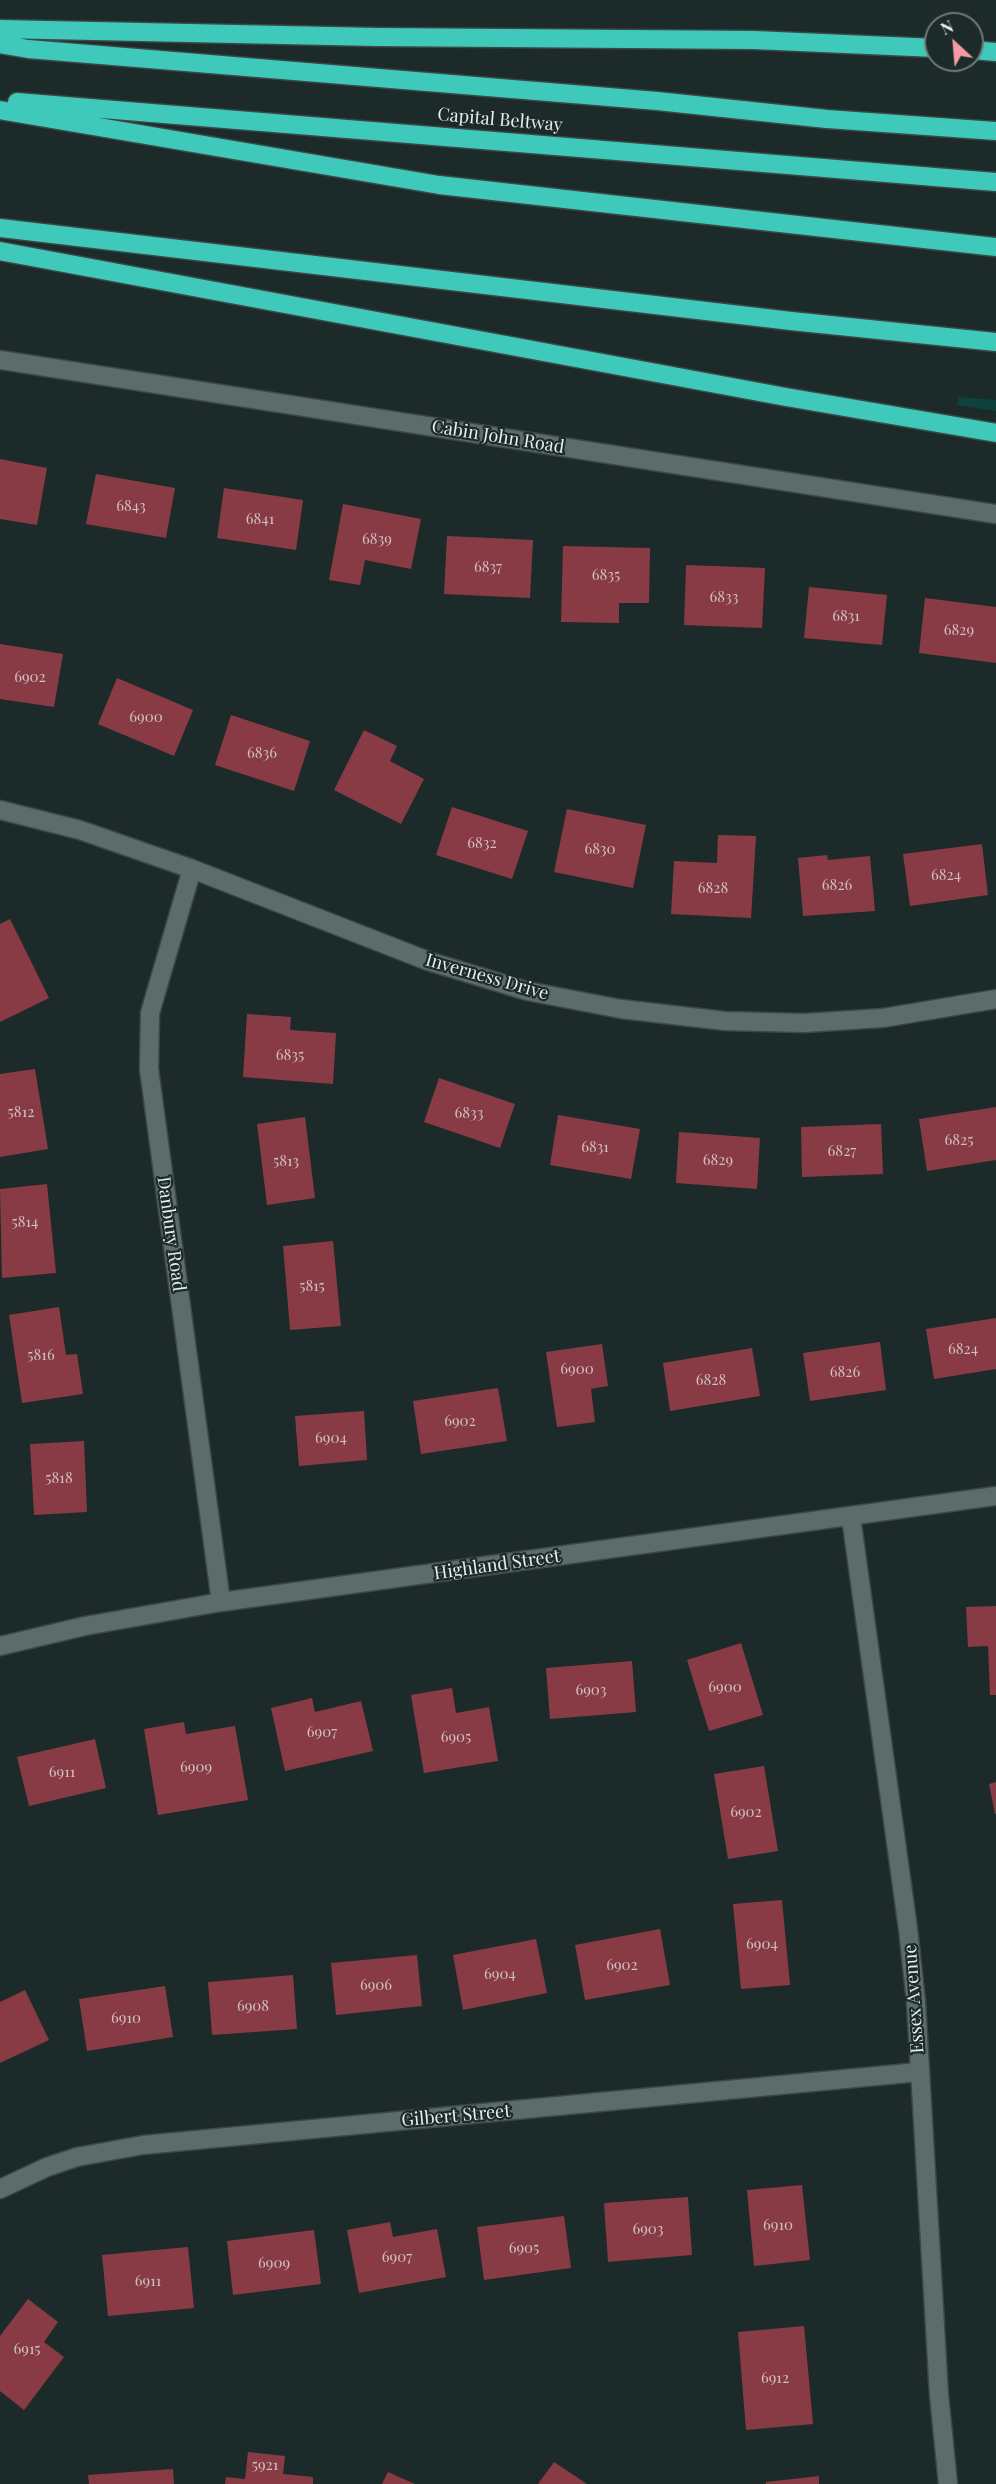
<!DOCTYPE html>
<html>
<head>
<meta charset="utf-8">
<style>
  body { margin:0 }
  #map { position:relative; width:996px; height:2484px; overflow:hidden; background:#1c2b29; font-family:"Playfair Display",serif }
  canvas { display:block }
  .north { position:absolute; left:924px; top:12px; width:60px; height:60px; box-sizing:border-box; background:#1c2b29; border:2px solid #6c7977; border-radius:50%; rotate:334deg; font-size:16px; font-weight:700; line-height:24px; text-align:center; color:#e5eeed }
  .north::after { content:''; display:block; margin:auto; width:21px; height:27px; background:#f49aa3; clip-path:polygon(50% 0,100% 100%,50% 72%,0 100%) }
</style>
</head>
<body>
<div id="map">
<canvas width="996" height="2484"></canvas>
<div class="north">N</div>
</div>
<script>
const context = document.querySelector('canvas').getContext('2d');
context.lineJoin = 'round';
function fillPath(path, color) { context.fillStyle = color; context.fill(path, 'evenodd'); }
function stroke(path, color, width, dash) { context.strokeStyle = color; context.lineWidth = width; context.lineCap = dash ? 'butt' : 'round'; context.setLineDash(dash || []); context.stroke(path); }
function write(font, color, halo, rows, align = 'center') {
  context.font = font + ' "Playfair Display",serif'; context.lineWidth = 4.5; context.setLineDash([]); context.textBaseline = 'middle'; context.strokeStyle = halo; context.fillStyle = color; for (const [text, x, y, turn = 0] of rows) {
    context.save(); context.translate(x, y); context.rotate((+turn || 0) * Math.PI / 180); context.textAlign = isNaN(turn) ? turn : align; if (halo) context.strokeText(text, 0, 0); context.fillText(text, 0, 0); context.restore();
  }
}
const green = new Path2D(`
  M 958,397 L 996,400 L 996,411 L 957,405 Z`);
const building = new Path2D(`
  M 0,459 L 47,468 L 37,525 L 0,519 Z
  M 96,474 L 175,488 L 166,538 L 86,524 Z
  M 224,488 L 303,500 L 296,550 L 217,538 Z
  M 343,504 L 421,519 L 411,569 L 365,560 L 360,585 L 329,580 Z
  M 447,536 L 533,540 L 530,598 L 444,594 Z
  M 563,546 L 650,548 L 649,603 L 619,603 L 619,623 L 561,622 Z
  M 686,565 L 765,568 L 762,628 L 684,625 Z
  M 809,587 L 887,595 L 882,645 L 804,638 Z
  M 925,598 L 996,607 L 996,663 L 919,653 Z
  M 0,644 L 63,654 L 54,707 L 0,699 Z
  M 117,678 L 193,710 L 174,756 L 98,724 Z
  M 231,715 L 310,741 L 294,791 L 215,765 Z
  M 364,730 L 397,746 L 390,761 L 424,779 L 401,824 L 334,790 Z
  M 452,807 L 528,831 L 512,879 L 436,855 Z
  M 567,809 L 646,825 L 633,888 L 554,872 Z
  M 718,835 L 756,836 L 751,918 L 671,914 L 674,861 L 717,863 Z
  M 982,844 L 988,895 L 910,906 L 903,854 Z
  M 827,855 L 828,860 L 870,856 L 875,911 L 803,916 L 798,858 Z
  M 10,919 L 49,998 L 0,1022 L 0,924 Z
  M 247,1014 L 291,1017 L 290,1030 L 336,1033 L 333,1084 L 243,1077 Z
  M 35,1069 L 48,1149 L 0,1157 L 0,1074 Z
  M 439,1078 L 515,1104 L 500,1148 L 424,1122 Z
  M 996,1107 L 996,1160 L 927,1171 L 919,1119 Z
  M 558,1115 L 640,1129 L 631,1179 L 550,1165 Z
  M 305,1117 L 315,1198 L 267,1205 L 257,1124 Z
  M 881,1124 L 883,1174 L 802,1177 L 801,1127 Z
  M 679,1132 L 760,1138 L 757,1189 L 676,1183 Z
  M 47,1184 L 56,1273 L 2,1278 L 0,1189 Z
  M 333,1241 L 341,1326 L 290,1330 L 283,1246 Z
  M 59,1307 L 66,1355 L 77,1354 L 83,1394 L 22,1403 L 9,1315 Z
  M 996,1318 L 996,1369 L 934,1379 L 926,1329 Z
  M 880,1342 L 886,1390 L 810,1401 L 803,1353 Z
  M 602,1344 L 608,1386 L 591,1389 L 595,1422 L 557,1427 L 546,1352 Z
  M 752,1348 L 760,1396 L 670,1411 L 663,1363 Z
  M 498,1388 L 507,1441 L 421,1454 L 413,1401 Z
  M 364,1411 L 367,1460 L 299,1466 L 295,1416 Z
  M 84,1441 L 87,1512 L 34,1515 L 30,1444 Z
  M 996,1606 L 996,1695 L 990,1695 L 988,1646 L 968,1647 L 966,1607 Z
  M 741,1643 L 763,1715 L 709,1731 L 687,1660 Z
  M 632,1661 L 636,1712 L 550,1719 L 546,1668 Z
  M 452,1688 L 456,1713 L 489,1707 L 498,1761 L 424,1773 L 411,1695 Z
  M 312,1698 L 315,1712 L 361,1701 L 373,1751 L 285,1771 L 271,1708 Z
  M 184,1722 L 186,1734 L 235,1726 L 248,1800 L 158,1815 L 144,1729 Z
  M 95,1739 L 106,1788 L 29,1806 L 17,1757 Z
  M 764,1766 L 778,1851 L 728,1859 L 714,1774 Z
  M 996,1782 L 996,1814 L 995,1814 L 989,1784 Z
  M 782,1900 L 790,1985 L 741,1989 L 733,1904 Z
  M 660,1929 L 670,1985 L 585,2000 L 575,1945 Z
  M 536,1939 L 547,1993 L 463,2010 L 453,1955 Z
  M 417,1955 L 422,2006 L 336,2015 L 331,1963 Z
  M 293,1975 L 297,2029 L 212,2035 L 208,1982 Z
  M 165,1986 L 173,2037 L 87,2051 L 79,1999 Z
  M 25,1990 L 49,2040 L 0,2063 L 0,2002 Z
  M 802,2185 L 810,2260 L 754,2266 L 747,2190 Z
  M 688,2197 L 692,2255 L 608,2262 L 604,2203 Z
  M 564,2216 L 571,2268 L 484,2280 L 477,2227 Z
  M 390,2222 L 393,2237 L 437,2229 L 446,2277 L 359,2293 L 347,2230 Z
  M 314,2230 L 321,2284 L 233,2295 L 227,2241 Z
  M 188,2247 L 194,2308 L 108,2316 L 102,2255 Z
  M 28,2299 L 58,2322 L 44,2342 L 64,2357 L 24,2410 L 0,2391 L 0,2336 Z
  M 804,2326 L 813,2424 L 746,2430 L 738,2332 Z
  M 248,2452 L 285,2456 L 283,2474 L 313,2477 L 313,2484 L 225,2484 L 226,2477 L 245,2479 Z
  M 554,2462 L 587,2484 L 538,2484 Z
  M 173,2469 L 174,2484 L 89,2484 L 88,2475 Z
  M 388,2472 L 415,2484 L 382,2484 Z
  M 819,2476 L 819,2484 L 766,2484 L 766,2482 Z`);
const street = new Path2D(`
  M 0,360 L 996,514
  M 0,810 L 80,830 L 192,869 L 428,961 L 527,991 L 621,1009 L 725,1021 L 804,1023 L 883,1018 L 996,999
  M 192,869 L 150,1013 L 149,1069 L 221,1602
  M 851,1517 L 908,1929 L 916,2002 L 939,2395 L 948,2484
  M 0,1646 L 85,1626 L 221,1602 L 996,1496
  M 0,2189 L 47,2167 L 77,2157 L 143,2145 L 919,2072`);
const highway = new Path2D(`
  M 0,29 L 377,37 L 754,40 L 936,48
  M 0,44 L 28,49 L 657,101 L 827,119 L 996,131
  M 972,50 L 996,52
  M 17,102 L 996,182
  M 0,110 L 439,185 L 996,247
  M 0,228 L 791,321 L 996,342
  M 0,251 L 786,397 L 996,433`);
const numberNames = [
  ["6843",131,506],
  ["6841",260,519],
  ["6839",377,539],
  ["6837",488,567],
  ["6835",606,575],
  ["6833",724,597],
  ["6831",846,616],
  ["6829",959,630],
  ["6902",30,677],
  ["6900",146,717],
  ["6836",262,753],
  ["6832",482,843],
  ["6830",600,849],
  ["6824",946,875],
  ["6826",837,885],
  ["6828",713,888],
  ["6835",290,1055],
  ["5812",21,1112],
  ["6833",469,1113],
  ["6825",959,1140],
  ["6831",595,1147],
  ["6827",842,1151],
  ["6829",718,1160],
  ["5813",286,1161],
  ["5814",25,1222],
  ["5815",312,1286],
  ["6824",963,1349],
  ["5816",41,1355],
  ["6900",577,1369],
  ["6826",845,1372],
  ["6828",711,1380],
  ["6902",460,1421],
  ["6904",331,1438],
  ["5818",59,1478],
  ["6900",725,1687],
  ["6903",591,1690],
  ["6907",322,1732],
  ["6905",456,1737],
  ["6909",196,1767],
  ["6911",62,1772],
  ["6902",746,1812],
  ["6904",762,1944],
  ["6902",622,1965],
  ["6904",500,1974],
  ["6906",376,1985],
  ["6908",253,2006],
  ["6910",126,2018],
  ["6910",778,2225],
  ["6903",648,2229],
  ["6905",524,2248],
  ["6907",397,2257],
  ["6909",274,2263],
  ["6911",148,2281],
  ["6915",27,2349],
  ["6912",775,2378],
  ["5921",265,2465]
];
const streetNames = [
  ["Capital Beltway",500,120,5],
  ["Cabin John Road",498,437,9],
  ["Inverness Drive",487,977,16],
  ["Danbury Road",171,1234,82],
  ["Highland Street",497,1565,-8],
  ["Essex Avenue",914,1999,-94],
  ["Gilbert Street",456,2116,-5]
];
fillPath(green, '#0f423c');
fillPath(building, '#893b45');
stroke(street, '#3b4846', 21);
stroke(highway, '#3b4846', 21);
stroke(street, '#5b6c69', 18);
stroke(highway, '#3ec9bb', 18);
write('15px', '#cec1c3', null, numberNames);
write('18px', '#e5eeed', '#1c2b29', streetNames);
</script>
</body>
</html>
